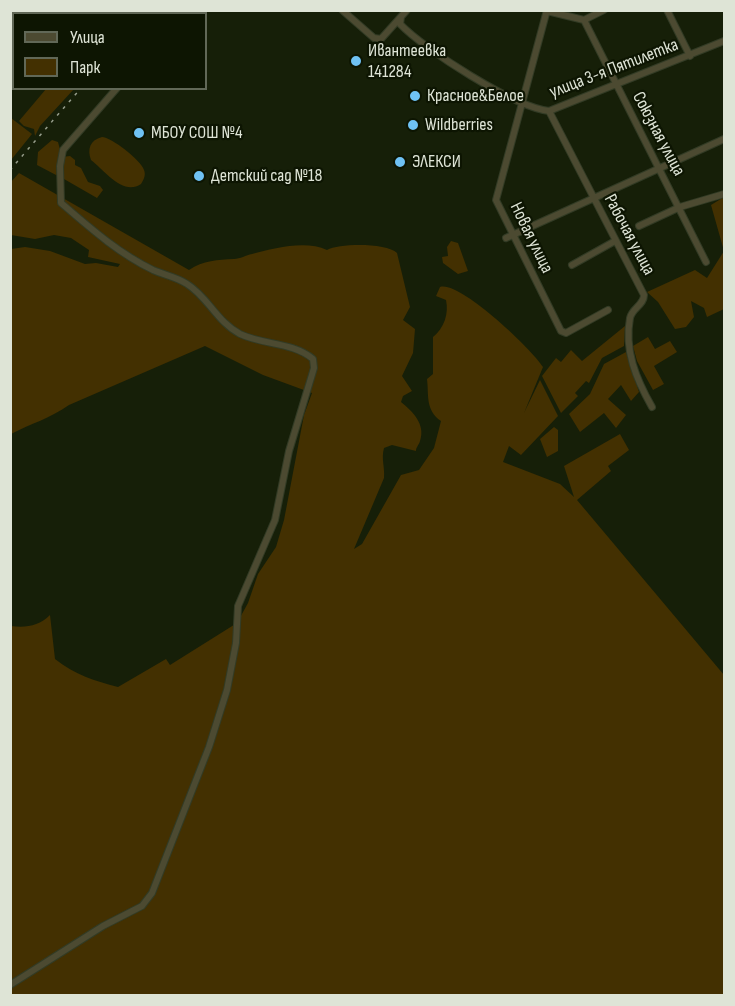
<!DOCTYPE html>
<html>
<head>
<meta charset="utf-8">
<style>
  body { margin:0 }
  #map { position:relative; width:735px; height:1006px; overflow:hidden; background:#161f08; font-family:"Sofia Sans Condensed",sans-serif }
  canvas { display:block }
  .frame { position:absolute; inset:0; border:12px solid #dee4d6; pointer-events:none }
  .legend { position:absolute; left:12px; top:12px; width:195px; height:78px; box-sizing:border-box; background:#0d1502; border:2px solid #616857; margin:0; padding:8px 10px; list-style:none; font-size:18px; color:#dee4d6 }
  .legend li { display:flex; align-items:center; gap:12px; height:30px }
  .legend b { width:30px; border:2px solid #616857 }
</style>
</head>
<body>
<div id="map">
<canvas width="735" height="1006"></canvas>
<div class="frame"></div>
<ul class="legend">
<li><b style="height:8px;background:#4c4a31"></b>Улица</li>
<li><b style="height:16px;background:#433001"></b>Парк</li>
</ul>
</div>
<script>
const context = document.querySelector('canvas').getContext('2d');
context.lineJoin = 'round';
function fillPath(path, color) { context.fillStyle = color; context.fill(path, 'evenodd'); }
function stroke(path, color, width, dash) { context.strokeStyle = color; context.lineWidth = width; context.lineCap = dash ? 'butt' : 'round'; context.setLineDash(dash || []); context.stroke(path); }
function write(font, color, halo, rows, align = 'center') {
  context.font = font + ' "Sofia Sans Condensed",sans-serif'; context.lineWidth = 4.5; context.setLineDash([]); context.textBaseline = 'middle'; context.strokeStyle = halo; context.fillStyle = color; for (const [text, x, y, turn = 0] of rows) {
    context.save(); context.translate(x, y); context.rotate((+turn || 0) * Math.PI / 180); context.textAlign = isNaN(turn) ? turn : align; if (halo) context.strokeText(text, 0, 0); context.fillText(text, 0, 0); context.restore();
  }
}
const green = new Path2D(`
  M 46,89 L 74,89 L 40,126 L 35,136 L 34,129 L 24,126 L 19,121 Z
  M 11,118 L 32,134 L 11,160 Z
  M 102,137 C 111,137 141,160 144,170 C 146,175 144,179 141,184 C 123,196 105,171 91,160 C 87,149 90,140 102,137 Z
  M 52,140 L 58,142 L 62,157 L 70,156 L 75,160 L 75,165 L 81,168 L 88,182 L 100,186 L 103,190 L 97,198 L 64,179 L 62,173 L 56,175 L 37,165 L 38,152 Z
  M 19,173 L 189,270 C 203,260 218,260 234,259 C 240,259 246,255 252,254 C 274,248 306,240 327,250 C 340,243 387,243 397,253 L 410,307 L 403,320 L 415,329 L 413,353 L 402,376 L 412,391 L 403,396 L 401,402 C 412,411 426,424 420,441 C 419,445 416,447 416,451 L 392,445 L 384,448 C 381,459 385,467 384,478 L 354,549 L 362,544 L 401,475 L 419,470 L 434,448 L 441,421 C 425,410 429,395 427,379 L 433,374 L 433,337 C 444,328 449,314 446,300 L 436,296 L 440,287 C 459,280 532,349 543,367 L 524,413 L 540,380 L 558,416 L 521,455 L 509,446 L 503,462 L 560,484 L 574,497 L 564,466 L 620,434 L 629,450 L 608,466 L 611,471 L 577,500 L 724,675 L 724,995 L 11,995 L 11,626 C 26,628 39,626 50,615 L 55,659 C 75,675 95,681 118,687 L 166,659 L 170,665 L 237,623 L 248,603 L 258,574 L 276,547 L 284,520 L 304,415 L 312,393 L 263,375 L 205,346 L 69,405 C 51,418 30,424 11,434 L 11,249 L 25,247 L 50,251 L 85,264 L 96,263 L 118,267 L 120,264 L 88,257 L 89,250 L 71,238 L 54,235 L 35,239 L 11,235 L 10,183 Z
  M 724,197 L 724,309 L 707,317 L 704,308 L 691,301 L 694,317 L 686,327 L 675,329 L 658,302 L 647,292 L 695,270 L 707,278 L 724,251 L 711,205 Z
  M 451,241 L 458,243 L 468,271 L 458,274 L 443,263 L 442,257 L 448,256 L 447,247 Z
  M 625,326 L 624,346 L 602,358 L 589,383 L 586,381 L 575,393 L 578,396 L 561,413 L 542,376 L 556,358 L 561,362 L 571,350 L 582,361 Z
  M 648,337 L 655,349 L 670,341 L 677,352 L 654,366 L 664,384 L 653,390 L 637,361 L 633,346 Z
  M 626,352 L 639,392 L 631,401 L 621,385 L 608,399 L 626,415 L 616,428 L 604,413 L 580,432 L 569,414 L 590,394 L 604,364 Z
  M 554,427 L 558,430 L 558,451 L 547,457 L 540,439 Z`);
const minor = new Path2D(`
  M 46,10 L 49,14
  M 342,10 L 374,38 L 381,39 L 407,10
  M 547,10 L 496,200 L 561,331 L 566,333 L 608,310
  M 667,10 L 690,56
  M 547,11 L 584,20 L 604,10
  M 182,14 L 184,10
  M 401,17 L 400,24 C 425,50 514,107 549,111 L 724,41
  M 584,20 L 706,262
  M 10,56 L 14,59
  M 10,74 L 14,71
  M 549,111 L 644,295 C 644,305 632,308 630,318 C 624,350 636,379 652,407
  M 639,226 L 680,207 L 724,194
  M 506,238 L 724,139
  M 572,265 L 615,241
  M 10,985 L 103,926 L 142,906 L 152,893 L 209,747 L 227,690 L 236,643 L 238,606 L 275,520 L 289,451 L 314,368 L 313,359 C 293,342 263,345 240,334 C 217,322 208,297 187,284 C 177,277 164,275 153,270 C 118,253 90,228 61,203 L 60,166 L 63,150 L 117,88`);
const rail = new Path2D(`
  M 146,14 L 148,10
  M 10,170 L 81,88`);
const markers = [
  [356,61,6,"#6fc2f4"],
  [415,96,6,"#6fc2f4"],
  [413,125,6,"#6fc2f4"],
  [139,133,6,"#6fc2f4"],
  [400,162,6,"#6fc2f4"],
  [199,176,6,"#6fc2f4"]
];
const poiNames = [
  ["Ивантеевка",368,51],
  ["141284",368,72],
  ["Красное&Белое",427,96],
  ["Wildberries",425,125],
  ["МБОУ СОШ №4",151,133],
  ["ЭЛЕКСИ",412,162],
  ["Детский сад №18",211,176]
];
const streetNames = [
  ["улица 3-я Пятилетка",614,69,-21],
  ["Союзная улица",658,134,62],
  ["Рабочая улица",629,235,62],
  ["Новая улица",531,238,64]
];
fillPath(green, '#433001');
stroke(minor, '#323b25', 8);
stroke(minor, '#4c4a31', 6);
stroke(rail, '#969d8b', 1.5, [3, 6]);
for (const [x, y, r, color] of markers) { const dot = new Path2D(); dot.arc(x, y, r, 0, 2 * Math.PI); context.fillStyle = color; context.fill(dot); stroke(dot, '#0d1502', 2); }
write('18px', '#dee4d6', '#0d1502', poiNames, 'left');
write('18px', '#dee4d6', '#0d1502', streetNames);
</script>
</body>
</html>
